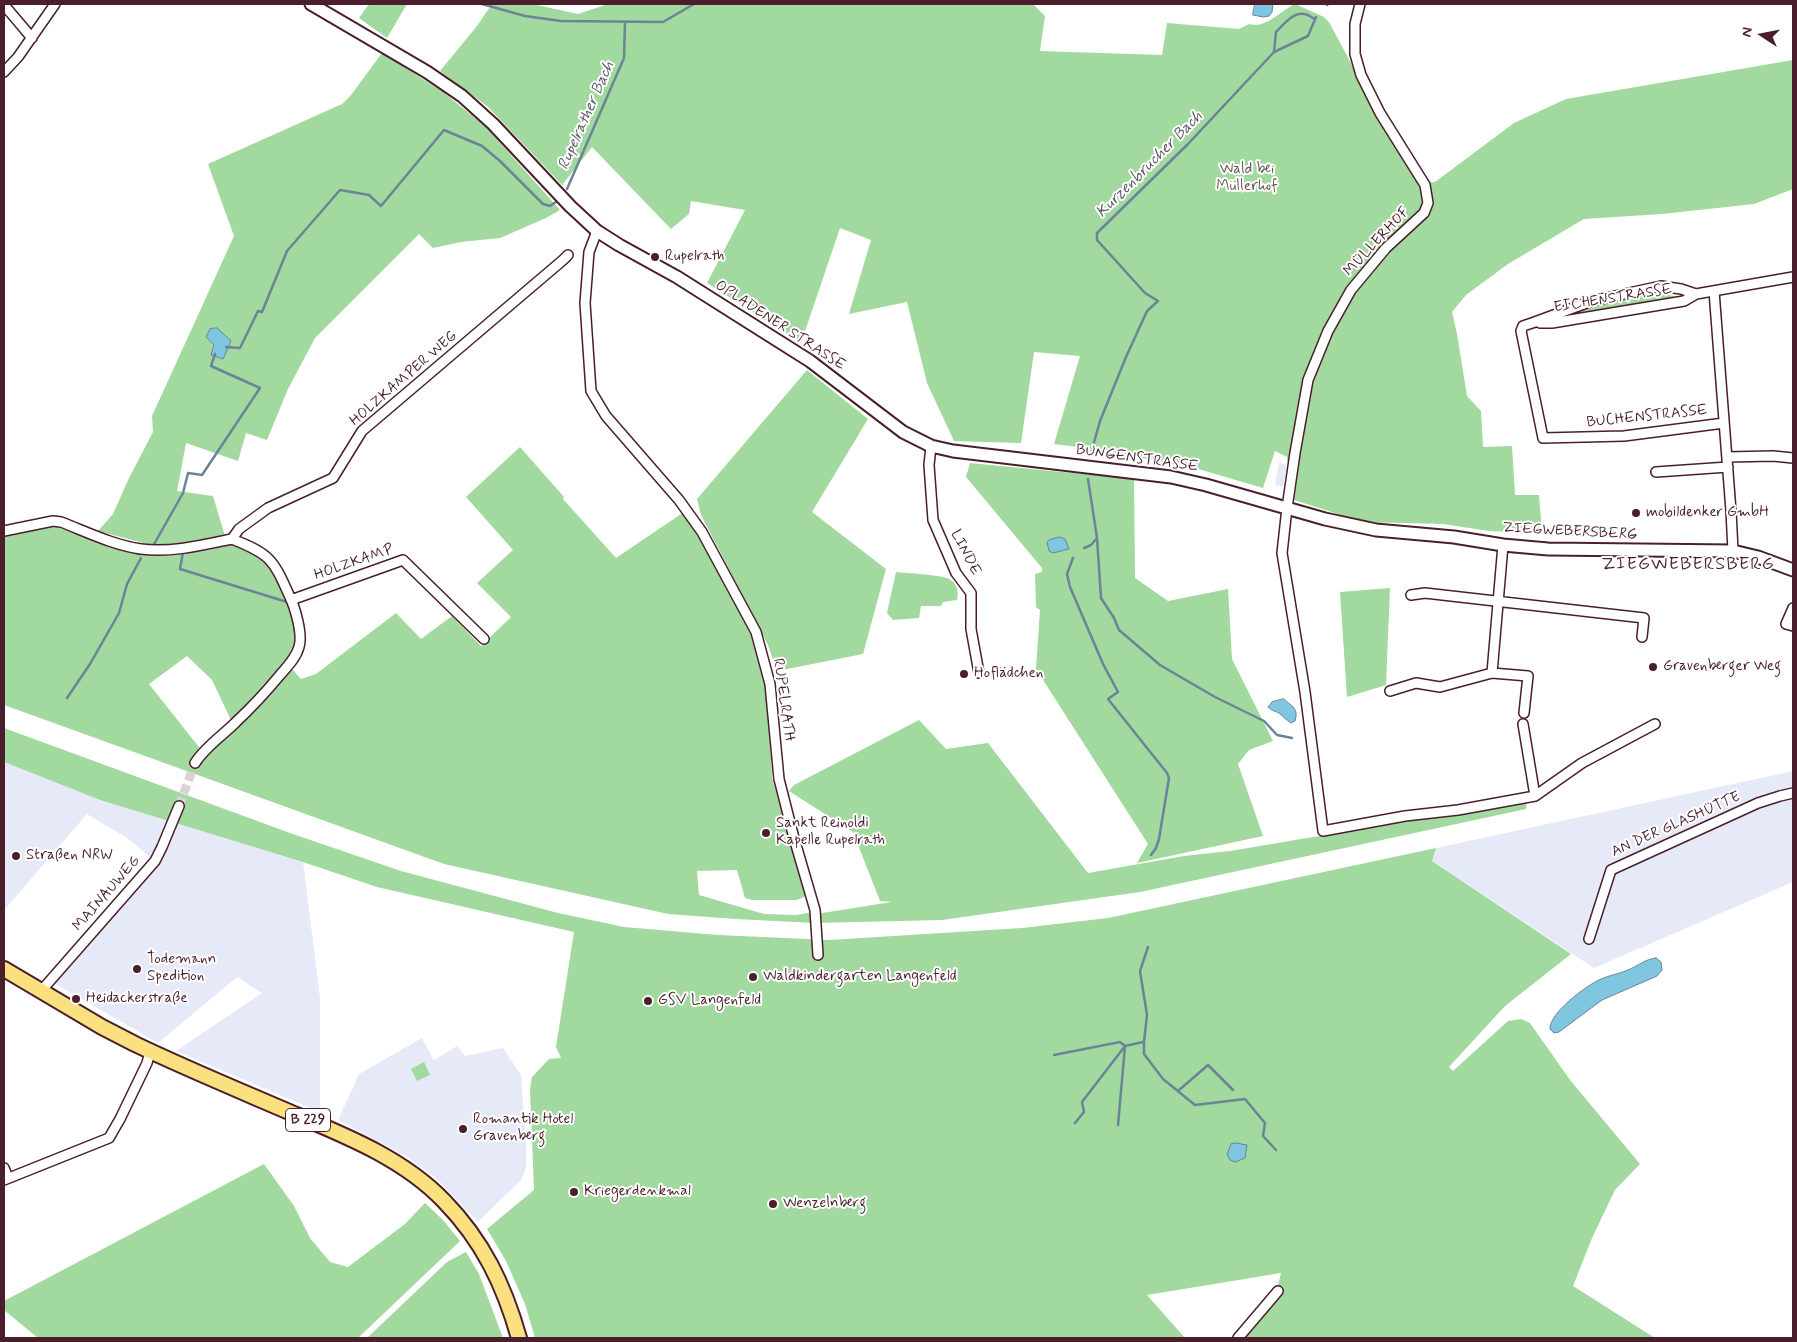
<!DOCTYPE html>
<html>
<head>
<meta charset="utf-8">
<style>
  body { margin:0 }
  #map { position:relative; width:1797px; height:1342px; overflow:hidden; background:#fff; font-family:Mynerve,sans-serif }
  canvas { display:block }
  .frame { position:absolute; inset:0; border:5px solid #4a1f2b; pointer-events:none }
  .north { position:absolute; left:1737px; top:10px; width:50px; height:50px; -webkit-text-stroke:4px #fff; paint-order:stroke; rotate:281deg; font-size:14px; font-weight:700; line-height:20px; text-align:center; color:#4a1f2b }
  .north::after { content:''; display:block; margin:auto; width:18px; height:22px; background:#4a1f2b; clip-path:polygon(50% 0,100% 100%,50% 72%,0 100%) }
</style>
</head>
<body>
<div id="map">
<canvas width="1797" height="1342"></canvas>
<div class="frame"></div>
<div class="north">N</div>
</div>
<script>
const context = document.querySelector('canvas').getContext('2d');
context.lineJoin = 'round';
function fillPath(path, color) { context.fillStyle = color; context.fill(path, 'evenodd'); }
function stroke(path, color, width, dash) { context.strokeStyle = color; context.lineWidth = width; context.lineCap = dash ? 'butt' : 'round'; context.setLineDash(dash || []); context.stroke(path); }
function write(font, color, halo, rows, align = 'center') {
  context.font = font + ' Mynerve,sans-serif'; context.lineWidth = 4; context.setLineDash([]); context.textBaseline = 'middle'; context.strokeStyle = halo; context.fillStyle = color; for (const [text, x, y, turn = 0] of rows) {
    context.save(); context.translate(x, y); context.rotate((+turn || 0) * Math.PI / 180); context.textAlign = isNaN(turn) ? turn : align; if (halo) context.strokeText(text, 0, 0); context.fillText(text, 0, 0); context.restore();
  }
}
const built = new Path2D(`
  M 1279,463 L 1287,465 L 1283,487 L 1275,485 Z
  M 4,762 L 100,800 L 303,862 L 320,998 L 320,1112 L 176,1051 L 262,993 L 237,977 L 158,1043 L 54,983 L 158,862 L 150,857 L 127,838 L 87,814 L 4,910 Z
  M 1793,771 L 1793,882 L 1594,968 L 1432,861 L 1436,848 Z
  M 422,1038 L 434,1060 L 457,1046 L 465,1056 L 503,1048 L 521,1075 L 526,1143 L 526,1168 L 521,1180 L 478,1222 L 438,1180 L 409,1158 L 338,1120 L 359,1074 Z`);
const green = new Path2D(`
  M 369,4 L 407,4 L 387,38 L 359,18 Z
  M 492,4 L 532,4 L 578,14 L 608,4 L 1033,4 L 1045,16 L 1040,51 L 1162,55 L 1167,23 L 1239,29 L 1249,24 C 1266,29 1280,11 1295,4 L 1324,17 L 1329,22 L 1362,84 L 1419,183 L 1435,182 L 1514,123 L 1566,99 L 1793,60 L 1793,189 L 1754,204 L 1662,214 L 1584,219 L 1508,264 L 1466,295 L 1452,312 L 1457,334 L 1467,396 L 1481,411 L 1483,447 L 1512,446 L 1515,495 L 1539,495 L 1542,533 L 1489,531 L 1443,524 L 1363,522 L 1291,499 L 1287,457 L 1275,451 L 1263,488 L 1198,469 L 1102,450 L 1054,444 L 1080,356 L 1034,352 L 1021,443 L 954,441 L 927,383 L 907,302 L 849,314 L 871,240 L 840,228 L 801,343 L 707,283 L 745,210 L 691,201 L 689,214 L 671,229 L 592,147 L 562,185 L 488,107 L 440,71 L 477,26 Z
  M 382,53 L 443,92 L 485,126 L 560,210 L 546,218 L 500,238 L 461,242 L 433,248 L 419,234 L 315,338 L 288,389 L 267,440 L 246,433 L 238,461 L 186,443 L 177,491 L 213,496 L 225,536 L 166,547 L 151,545 L 98,531 L 113,514 L 129,478 L 153,432 L 152,416 L 234,236 L 208,164 L 342,104 L 351,95 Z
  M 1658,291 L 1681,299 L 1571,317 L 1569,312 L 1611,300 Z
  M 807,370 L 868,419 L 812,512 L 886,569 L 863,654 L 777,671 L 768,645 L 701,515 L 697,499 Z
  M 520,447 L 564,497 L 563,499 L 616,558 L 684,512 L 696,529 L 752,631 L 766,686 L 772,772 L 772,778 L 806,896 L 797,900 L 752,900 L 745,898 L 737,870 L 697,871 L 699,895 L 764,914 L 796,915 L 813,912 L 816,914 L 892,902 L 880,901 L 853,832 L 789,791 L 794,785 L 919,720 L 946,749 L 988,743 L 1088,873 L 1184,856 L 1230,851 L 1527,801 L 1526,809 L 1140,892 L 942,920 L 814,923 L 736,919 L 668,914 L 444,864 L 4,705 L 4,536 L 48,524 L 133,553 L 208,550 L 233,544 L 261,556 L 274,570 L 294,623 L 295,646 L 282,667 L 231,720 L 212,680 L 187,656 L 149,684 L 206,756 L 263,702 L 291,668 L 301,679 L 316,674 L 396,613 L 421,639 L 452,616 L 481,646 L 511,617 L 477,583 L 513,550 L 466,497 Z
  M 970,463 L 1134,479 L 1135,578 L 1168,601 L 1228,589 L 1232,659 L 1273,741 L 1249,750 L 1238,764 L 1263,836 L 1137,863 L 1148,844 L 1036,669 L 1040,610 L 1036,607 L 1035,574 L 1042,572 L 1042,568 L 966,477 Z
  M 896,572 C 906,573 942,575 949,579 C 957,583 959,592 957,600 L 943,602 L 941,606 L 921,606 L 919,618 L 893,620 L 887,613 Z
  M 1390,588 L 1386,685 L 1347,697 L 1340,592 Z
  M 4,728 L 290,833 L 401,871 L 558,913 L 624,927 L 718,935 L 829,940 L 1022,928 L 1108,918 L 1436,848 L 1432,861 L 1571,954 L 1505,1006 L 1449,1067 L 1453,1071 L 1508,1021 L 1521,1019 L 1530,1023 L 1570,1080 L 1640,1164 L 1615,1190 L 1592,1238 L 1573,1286 L 1655,1338 L 1234,1338 L 1278,1285 L 1281,1273 L 1147,1295 L 1185,1338 L 535,1338 L 525,1304 L 506,1261 L 487,1229 L 534,1190 L 530,1089 L 532,1077 L 549,1059 L 561,1058 L 556,1047 L 574,932 L 377,887 L 303,862 L 100,800 L 4,762 Z
  M 424,1062 L 430,1075 L 417,1081 L 411,1069 Z
  M 264,1164 L 294,1206 L 310,1238 L 330,1262 L 348,1267 L 405,1224 L 425,1203 L 443,1220 L 460,1241 L 358,1338 L 38,1338 L 4,1310 L 4,1301 Z
  M 466,1252 L 479,1274 L 503,1338 L 367,1338 L 447,1262 Z`);
const water = new Path2D(`
  M 1255,4 L 1273,4 L 1272,12 L 1269,16 L 1263,17 L 1253,15 Z
  M 217,328 L 231,341 L 223,359 L 211,355 L 214,345 L 206,337 L 210,329 Z
  M 1060,537 L 1065,539 L 1069,549 L 1053,553 L 1049,551 L 1047,542 L 1049,540 Z
  M 1284,699 C 1292,707 1299,708 1295,721 L 1291,723 C 1286,720 1283,716 1279,713 C 1275,711 1272,711 1268,707 L 1272,702 Z
  M 1656,958 L 1661,962 L 1662,970 L 1657,976 L 1602,1000 L 1559,1032 L 1554,1033 L 1550,1029 C 1549,1013 1587,985 1601,979 C 1610,975 1619,974 1628,970 C 1638,966 1645,959 1656,958 Z
  M 1236,1143 L 1247,1145 L 1245,1158 L 1235,1162 L 1230,1160 L 1227,1154 L 1231,1144 Z`);
const stream = new Path2D(`
  M 482,4 L 525,16 L 561,21 L 663,22 L 694,4
  M 1327,5 L 1328,4
  M 1274,52 L 1308,36 L 1316,17
  M 567,189 L 624,58 L 625,22
  M 226,347 L 240,348 L 258,311 L 262,312 L 287,251 L 340,190 L 369,195 L 381,206 L 444,130 L 482,146 L 500,161 L 543,204 L 550,206 L 556,202
  M 1091,453 L 1100,421 L 1126,357 L 1147,311 L 1158,301 L 1145,293 L 1097,240 L 1097,233 L 1188,144 L 1274,52 L 1276,32 C 1283,25 1293,12 1304,14 C 1308,14 1312,18 1315,19
  M 1097,538 L 1101,598 L 1114,618 L 1119,630 L 1160,665 L 1215,697 L 1264,721 L 1277,735 L 1292,738
  M 153,546 L 183,493 L 188,473 L 202,475 L 260,388 L 211,366 L 215,354
  M 1084,548 L 1091,545 L 1097,538 L 1088,479
  M 129,551 L 139,554 L 145,553
  M 181,552 L 183,552 L 180,569 L 287,602
  M 1073,558 L 1067,574 L 1070,587 L 1103,664 L 1118,692 L 1108,699 L 1167,773 L 1169,778 L 1159,839 L 1156,848 L 1151,855
  M 67,698 L 90,664 L 119,613 L 127,584 L 141,558
  M 1148,947 L 1140,971 L 1147,1015 L 1144,1042 L 1144,1054 L 1163,1079 L 1195,1105 L 1245,1099 L 1265,1123 L 1263,1136 L 1276,1150
  M 1054,1055 L 1120,1042 L 1125,1046 L 1118,1125
  M 1178,1091 L 1208,1065 L 1233,1090
  M 1075,1123 L 1084,1112 L 1082,1102 L 1125,1046 L 1143,1042`);
const minorTunnel = new Path2D(`
  M 179,806 L 195,763`);
const minor = new Path2D(`
  M 1360,4 L 1355,24 L 1355,54 L 1361,75 L 1380,113 L 1425,185 L 1428,203 L 1424,213 L 1386,248 L 1351,290 L 1328,331 L 1308,380 L 1295,453 L 1287,508 L 1282,553 L 1305,692 L 1323,831 L 1405,816 L 1458,810 L 1535,796 L 1582,763 L 1655,724
  M 4,5 L 32,38
  M 4,72 L 18,57 L 55,4
  M 597,231 L 589,252 L 585,303 L 591,391 L 606,416 L 679,500 L 702,532 L 756,632 L 770,684 L 779,779 L 794,838 L 815,910 L 818,955
  M 1714,291 L 1731,511 L 1733,551
  M 1540,323 L 1552,323 L 1684,301 L 1696,294
  M 1724,423 L 1624,436 L 1543,438 L 1521,331 L 1523,326 L 1532,323 L 1592,301 L 1661,286 L 1681,289 L 1696,294 L 1793,277
  M 931,446 L 929,465 L 933,520 L 956,573 L 971,593 L 971,629 L 979,673
  M 1727,457 L 1773,456 L 1793,458
  M 1656,472 L 1728,467
  M 4,531 L 53,521 L 61,522 C 87,532 113,545 141,549 C 171,553 203,545 232,539 L 239,529 L 268,508 L 333,478 L 362,431 L 563,260 L 568,255
  M 1411,595 L 1425,593 L 1644,618 L 1642,637
  M 291,600 L 403,560 L 484,639
  M 1793,608 L 1786,624 L 1793,626
  M 1492,673 L 1503,545
  M 1390,691 L 1416,683 L 1440,687 L 1492,673 L 1528,676 L 1524,713
  M 1523,724 L 1535,796
  M 195,763 C 205,747 222,736 235,723 C 251,708 266,692 280,675 C 287,667 296,658 299,647 C 303,634 295,607 289,595 C 273,559 270,554 232,539
  M 1589,939 L 1611,870 L 1758,803 L 1780,796 L 1793,793
  M 41,991 L 155,861 L 162,847 L 179,806
  M 4,1168 L 8,1178
  M 4,1180 L 109,1138 L 120,1119 L 147,1063 L 150,1052
  M 1238,1338 L 1278,1291`);
const secondary = new Path2D(`
  M 311,4 L 427,72 L 462,96 L 493,124 L 570,206 L 597,231 L 619,245 L 677,277 L 810,361 L 903,432 L 931,446 L 953,451 L 1171,477 L 1206,485 L 1325,519 L 1376,530 L 1454,537 L 1503,545 L 1548,549 L 1733,551 L 1758,557 L 1793,570`);
const primary = new Path2D(`
  M 4,969 L 102,1027 L 135,1044 C 185,1068 236,1089 287,1111 C 341,1134 402,1157 444,1201 C 483,1241 504,1285 519,1338`);
const markers = [
  [655,257,5,"#4a1f2b"],
  [1636,513,5,"#4a1f2b"],
  [1653,667,5,"#4a1f2b"],
  [964,674,5,"#4a1f2b"],
  [766,833,5,"#4a1f2b"],
  [16,856,5,"#4a1f2b"],
  [137,969,5,"#4a1f2b"],
  [753,977,5,"#4a1f2b"],
  [76,999,5,"#4a1f2b"],
  [648,1001,5,"#4a1f2b"],
  [463,1129,5,"#4a1f2b"],
  [574,1192,5,"#4a1f2b"],
  [773,1204,5,"#4a1f2b"]
];
const shields = [
  [308,1120,45]
];
const shieldNames = [
  ["B 229",308,1120]
];
const parkNames = [
  ["Wald bei",1247,170],
  ["Müllerhof",1247,187]
];
const streetNames = [
  ["MÜLLERHOF",1377,242,-47],
  ["EICHENSTRASSE",1613,299,-9],
  ["OPLADENER STRASSE",780,326,33],
  ["HOLZKAMPER WEG",404,379,-41],
  ["BUCHENSTRASSE",1647,417,-6],
  ["BUNGENSTRASSE",1137,459,8],
  ["ZIEGWEBERSBERG",1570,532,3],
  ["LINDE",965,553,63],
  ["HOLZKAMP",354,563,-19],
  ["RUPELRATH",783,700,82],
  ["AN DER GLASHÜTTE",1676,825,-24],
  ["MAINAUWEG",107,894,-49]
];
const poiNames = [
  ["Rupelrath",665,257],
  ["mobildenker GmbH",1646,513],
  ["Gravenberger Weg",1663,667],
  ["Hoflädchen",974,674],
  ["Sankt Reinoldi",776,824],
  ["Kapelle Rupelrath",776,841],
  ["Straßen NRW",26,856],
  ["Todemann",147,960],
  ["Spedition",147,977],
  ["Waldkindergarten Langenfeld",763,977],
  ["Heidackerstraße",86,999],
  ["GSV Langenfeld",658,1001],
  ["Romantik Hotel",473,1120],
  ["Gravenberg",473,1137],
  ["Kriegerdenkmal",584,1192],
  ["Wenzelnberg",783,1204]
];
const waterNames = [
  ["Rupelrather Bach",587,116,-66],
  ["Kurzenbrucher Bach",1150,165,-45]
];
const quarterNames = [
  ["ZIEGWEBERSBERG",1688,565]
];
fillPath(built, '#e6e9f8');
fillPath(green, '#a2d99e');
fillPath(water, '#7fc7e0');
stroke(water, '#6a8498', 1);
stroke(stream, '#6a8498', 2.5);
stroke(minorTunnel, '#dbd2d5', 9, [9, 4.5]);
stroke(minor, '#4a1f2b', 12);
stroke(secondary, '#4a1f2b', 15);
stroke(primary, '#4a1f2b', 18);
stroke(minor, '#fff', 9);
stroke(secondary, '#fff', 11);
stroke(primary, '#fbe080', 14);
for (const [x, y, r, color] of markers) { const dot = new Path2D(); dot.arc(x, y, r, 0, 2 * Math.PI); context.fillStyle = color; context.fill(dot); stroke(dot, '#fff', 2); }
for (const [x, y, w] of shields) { const box = new Path2D(); box.roundRect(x - w / 2, y - 11.5, w, 23, 4); context.fillStyle = '#fff'; context.fill(box); stroke(box, '#4a1f2b', 1); }
write('bold 14px', '#4a1f2b', null, shieldNames);
write('15px', '#64574e', '#fff', parkNames);
write('15px', '#4a1f2b', '#fff', streetNames);
write('15px', '#4a1f2b', '#fff', poiNames, 'left');
write('italic 16px', '#5d5a6a', '#fff', waterNames);
context.letterSpacing = '1px';
write('18px', '#4a1f2b', '#fff', quarterNames);
context.letterSpacing = '0px';
</script>
</body>
</html>
